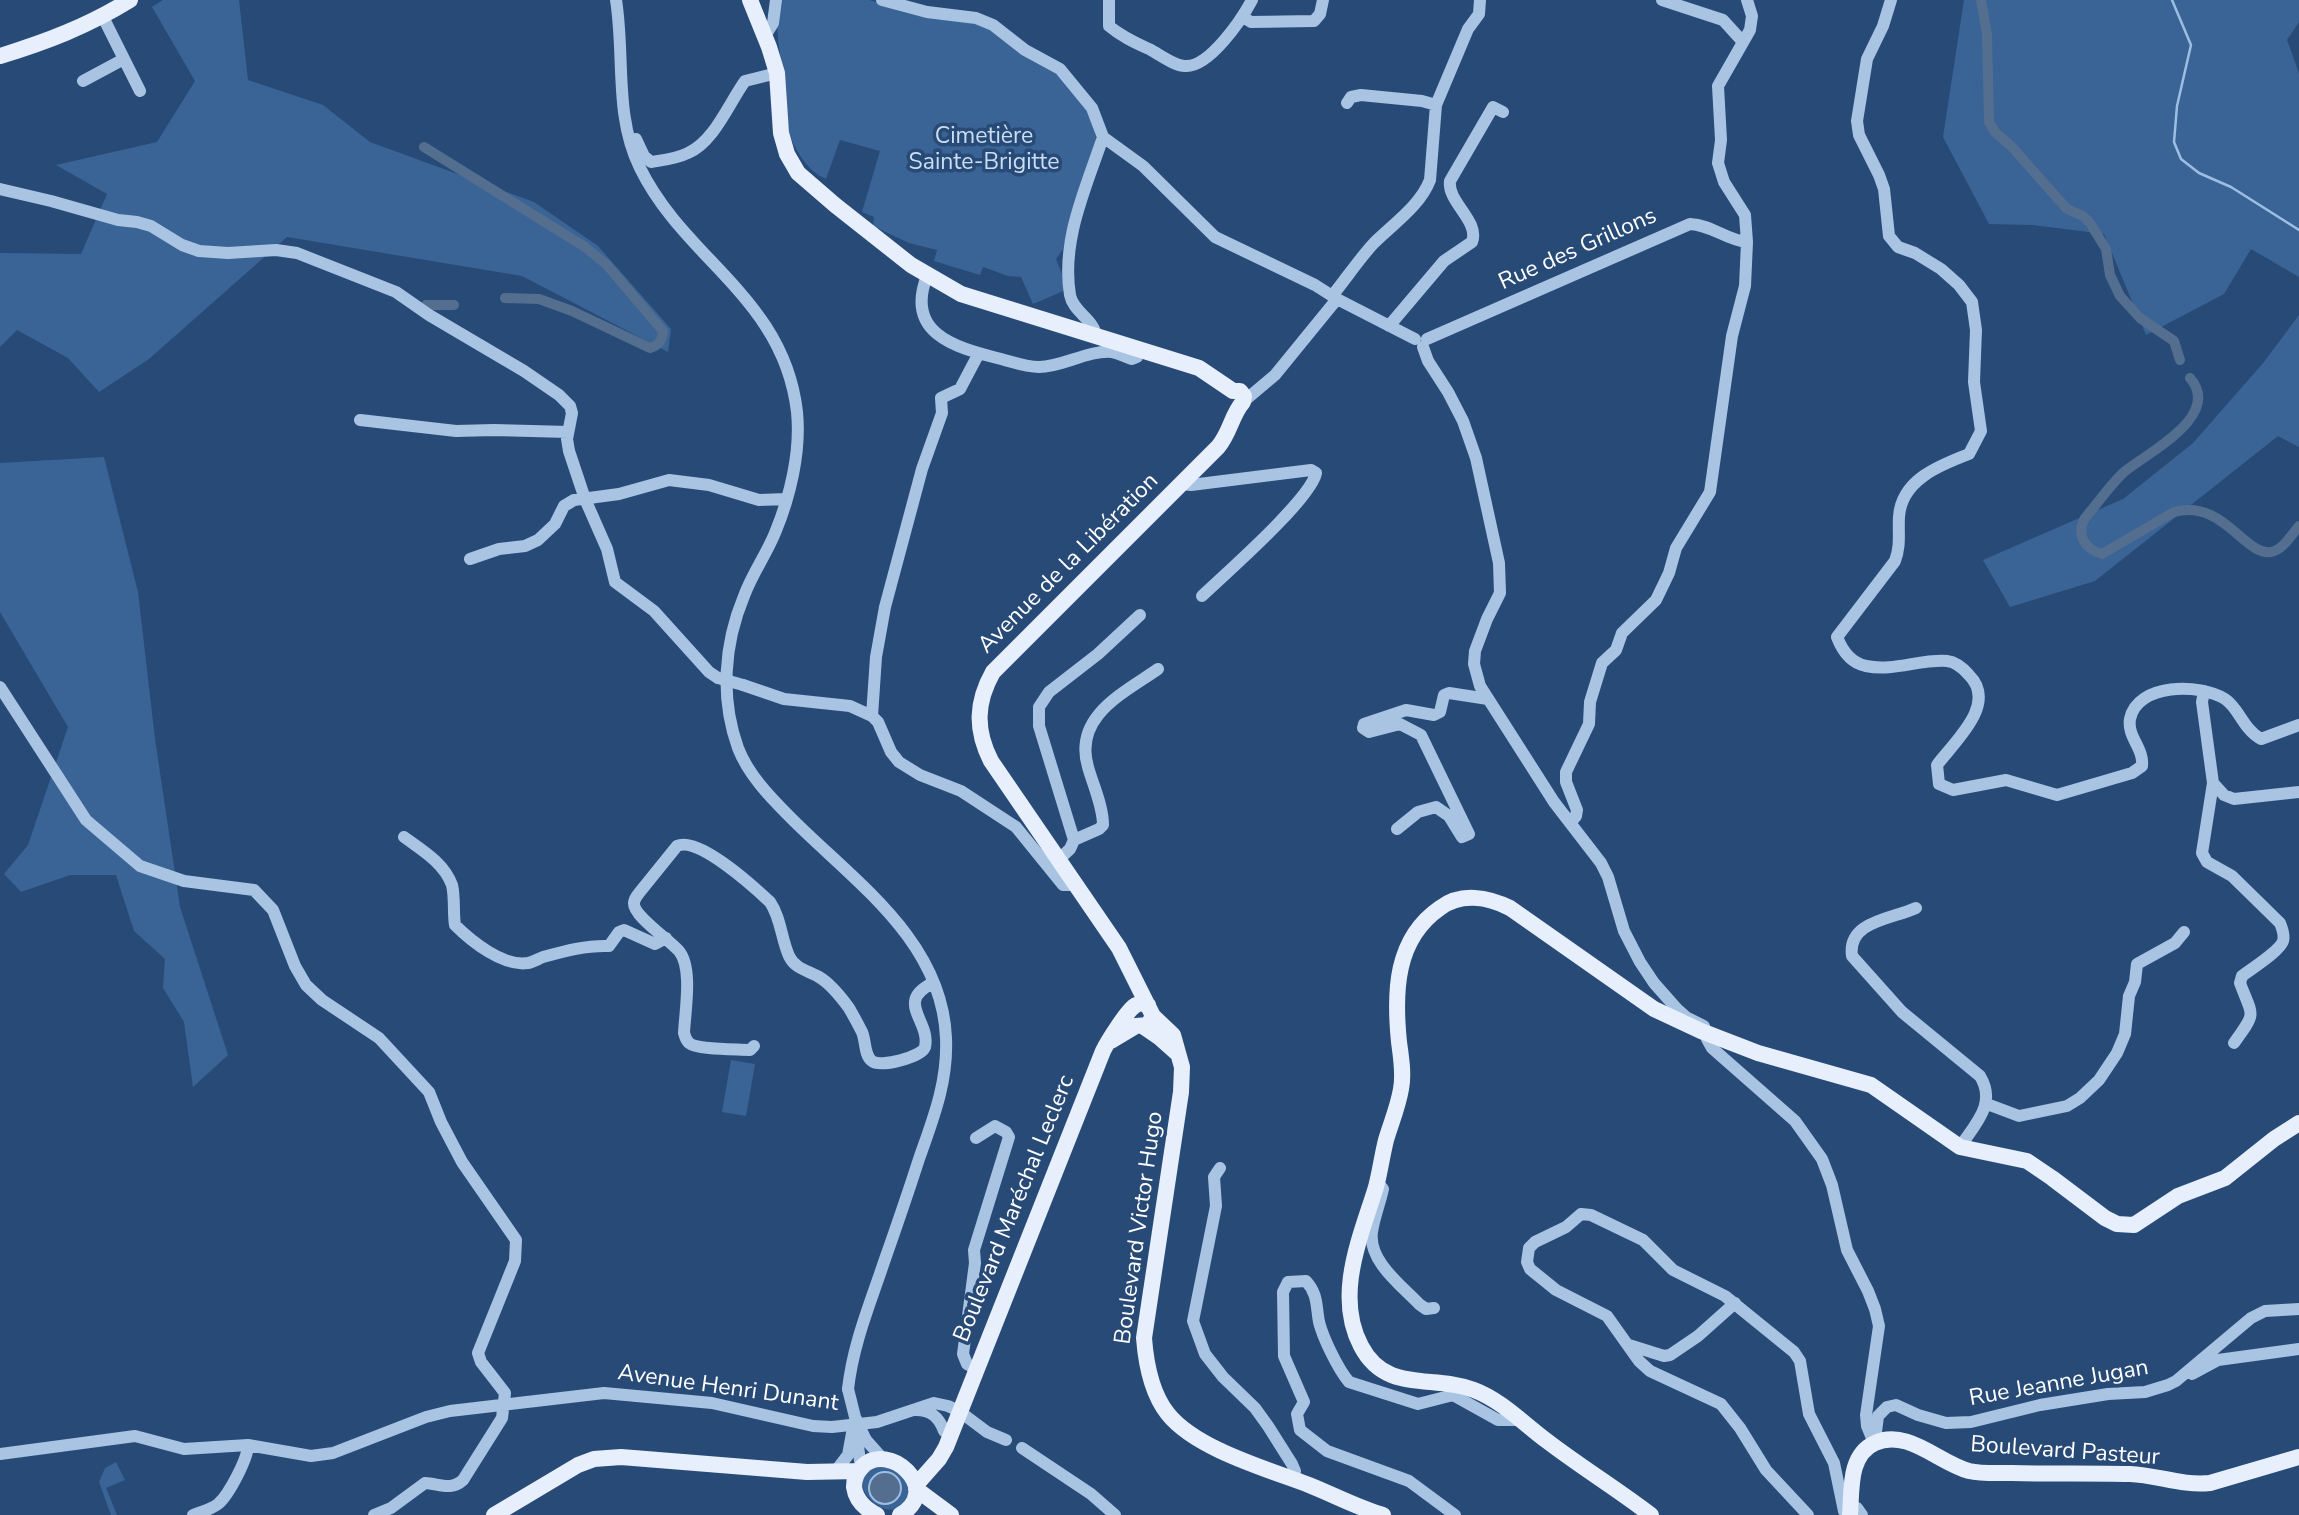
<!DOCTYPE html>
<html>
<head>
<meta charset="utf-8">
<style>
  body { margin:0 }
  canvas { display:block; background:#274a77 }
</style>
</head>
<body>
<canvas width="2299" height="1515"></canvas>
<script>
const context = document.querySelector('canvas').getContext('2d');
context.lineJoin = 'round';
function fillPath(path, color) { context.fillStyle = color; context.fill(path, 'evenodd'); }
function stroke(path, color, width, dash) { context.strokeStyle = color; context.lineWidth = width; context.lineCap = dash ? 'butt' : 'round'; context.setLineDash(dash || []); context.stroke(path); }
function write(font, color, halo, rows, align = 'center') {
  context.font = font + ' "Nunito Sans",sans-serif'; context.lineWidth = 7; context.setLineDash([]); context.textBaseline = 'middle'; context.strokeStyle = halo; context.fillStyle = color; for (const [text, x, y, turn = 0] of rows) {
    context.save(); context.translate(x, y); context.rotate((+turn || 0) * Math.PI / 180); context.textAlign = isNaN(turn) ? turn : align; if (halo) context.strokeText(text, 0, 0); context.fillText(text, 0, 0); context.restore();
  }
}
const green = new Path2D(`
  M 163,0 L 239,0 L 248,80 L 323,105 L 370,142 L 534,202 L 598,246 L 671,329 L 668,352 L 522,276 L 287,237 L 149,359 L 99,392 L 68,358 L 17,330 L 0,347 L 0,253 L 81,254 L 107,194 L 56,165 L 157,142 L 195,81 L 152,7 Z
  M 779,0 L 869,0 L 926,15 L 986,26 L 1058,72 L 1094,120 L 1096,139 L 1063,249 L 1056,259 L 1068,289 L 1033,304 L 1021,277 L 1008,276 L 983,267 L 980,275 L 934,261 L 937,250 L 909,243 L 873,226 L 874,217 L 862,212 L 880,151 L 840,140 L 826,179 C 807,171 794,149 788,129 C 784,116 785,99 784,86 C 781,56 774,30 779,0 Z
  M 1964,0 L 2299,0 L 2299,22 L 2287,40 L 2299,73 L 2299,277 L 2251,249 L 2224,294 L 2146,335 L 2104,234 L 2032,225 L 1989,224 L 1943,137 Z
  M 2299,315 L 2299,447 L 2278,436 L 2095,581 L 2010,607 L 1983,560 L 2123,499 L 2193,443 L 2264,362 Z
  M 104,457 L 138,592 L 155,739 L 180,907 L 228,1055 L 193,1087 L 184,1022 L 163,988 L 165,959 L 134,931 L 116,875 L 70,875 L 21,892 L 4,874 L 28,845 L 68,727 L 0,612 L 0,463 Z
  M 731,1060 L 755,1064 L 746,1116 L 722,1112 Z
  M 116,1462 L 125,1480 L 106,1488 L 117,1515 L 111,1515 L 99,1482 L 105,1468 Z
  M 882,1466 L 896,1471 L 907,1481 L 909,1498 C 905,1501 901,1507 896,1509 C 873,1515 841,1472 882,1466 Z`);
const water = new Path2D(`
  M869 1488a16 16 0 1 1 32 0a16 16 0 1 1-32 0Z`);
const stream = new Path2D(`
  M 2172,0 L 2191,45 L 2177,106 L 2174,142 L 2181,159 L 2199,173 L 2231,187 L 2299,230`);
const canal = new Path2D(`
  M 1981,0 L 1987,34 L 1989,122 L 1995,132 L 2012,147 L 2067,209 L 2083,216 L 2090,223 L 2106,249 L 2110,275 L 2120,296 L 2140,318 L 2174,341 L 2180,360
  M 424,147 L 585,247 L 607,265 L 663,331 C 662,340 660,345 650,348 L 572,311 L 539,299 L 505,298
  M 426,305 L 454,305
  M 2190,378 C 2223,416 2147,453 2124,472 C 2110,485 2098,503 2085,518 C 2076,534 2084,549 2102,554 L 2174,512 C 2224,499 2244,556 2271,552 C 2283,550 2292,534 2299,526`);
const minor = new Path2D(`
  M 616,0 C 625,56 614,116 640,168 C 685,260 784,298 797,412 C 801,452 790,497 775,533 C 766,555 752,574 744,596 C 724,644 720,698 738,748 C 748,774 769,796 789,816 C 852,880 942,939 946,1038 C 948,1082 933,1119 919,1159 C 908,1193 896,1228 884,1262 C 870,1304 853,1344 848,1389
  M 882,0 L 927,12 L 976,18 L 993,25 L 1025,50 L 1060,69 L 1092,108 L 1103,137
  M 1109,0 L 1109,26 C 1122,37 1136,43 1151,50 C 1160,55 1175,66 1185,66 C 1209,68 1242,19 1252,0
  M 1662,0 L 1723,20 L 1743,42
  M 1891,0 L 1883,26 L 1867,59 L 1857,121 L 1859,135 L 1879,175 L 1884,189 L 1889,236 L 1898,247 L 1915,253 L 1941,269 L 1959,285 L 1972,302 L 1976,330 L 1974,382 L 1981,431 L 1969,454 C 1940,465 1901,480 1899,517 C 1898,533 1901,545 1895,561 L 1837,637 C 1842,650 1851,663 1866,666 C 1893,672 1920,659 1947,661 C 1956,662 1963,668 1969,675 C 1998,704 1955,741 1937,765 L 1939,784 L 1953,790 L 2006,780 L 2057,795 L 2132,773 L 2142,766 C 2144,748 2127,737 2130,719 C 2137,683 2200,683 2225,699 C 2239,708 2243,729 2261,739 L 2299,725
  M 103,17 L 140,91
  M 1243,17 L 1251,22 L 1314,21 L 1320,14 L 1323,0
  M 765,36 L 773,23 L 776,0
  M 83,81 L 124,59
  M 1347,103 L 1351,97 L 1361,95 L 1422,101 L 1436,105
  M 1103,137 L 1143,166 L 1215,237 L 1315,285 L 1337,299 L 1415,339
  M 636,139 L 644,156 L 651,162 C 664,160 676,159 688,153 C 714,142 729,103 745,81 L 777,73
  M 0,189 L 51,201 L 118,220 L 137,222 L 151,226 L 182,245 L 199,251 L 228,253 L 276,250 L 297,253 L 396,292 L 429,315 L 524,371 L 559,395 L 570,406 L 572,413 L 567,439 L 569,451 L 585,499 L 607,549 L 615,582 L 654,611 L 709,672 L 718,678
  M 927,276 C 905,332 953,347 997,358 C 1010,361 1025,367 1039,367 C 1063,367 1087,350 1112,352 C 1118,353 1126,357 1132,359 L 1137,357 L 1139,349
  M 1332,296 C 1346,279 1359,259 1374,243 C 1393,224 1420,206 1430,180 L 1436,105 L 1468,29 L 1479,14 L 1480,0
  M 1389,326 L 1444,261 L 1472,242 C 1480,221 1447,202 1450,181 L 1493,107 L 1503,112
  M 1096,336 C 1094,319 1073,312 1070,295 C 1061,240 1086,188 1103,137
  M 1427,339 L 1690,224 C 1712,225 1726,240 1747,242
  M 1423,347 L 1428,361 L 1448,392 L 1463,421 L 1476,458 L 1499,563 L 1500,593 L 1487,619 L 1475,651 L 1474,664 L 1480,686 L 1554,802 L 1601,863 L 1608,877 L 1624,931 L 1640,962 L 1654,983 L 1677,1009 L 1686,1017 L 1704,1026 L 1707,1039 L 1712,1048 L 1795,1121 L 1822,1159 L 1832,1185 L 1847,1250 L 1868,1291 L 1875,1309 L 1879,1326 L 1866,1415 L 1867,1426 L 1874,1443
  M 979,353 L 960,389 L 941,398 L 942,413 L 922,469 L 885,607 L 876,657 L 872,716 L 878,722 L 891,752 L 899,762 L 920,775 L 961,791 L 1016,827 L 1063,885 L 1075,885
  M 1243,402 L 1275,375 L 1337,299
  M 360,420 L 456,431 L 494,430 L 568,432
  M 1181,484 L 1191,485 L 1311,470 L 1316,473 C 1311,499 1225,574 1202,596
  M 470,559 L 499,549 L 525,546 L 538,540 L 555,524 L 564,506 L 574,500 L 619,494 L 669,480 L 709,485 L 759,500 L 786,499
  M 743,685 L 784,699 L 850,706 L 872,716
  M 0,687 L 86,820 L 140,866 L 184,881 L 254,890 L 273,910 L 295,966 L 306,985 L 322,1000 L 379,1038 L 429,1092 L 441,1122 L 462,1162 L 516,1240 L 515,1261 L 478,1353 L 481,1362 L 505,1393 L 502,1418 L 463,1480 C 451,1491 440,1484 425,1483 L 391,1508 L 374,1515
  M 2204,691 L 2202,702 L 2213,783 L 2224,795 L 2234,799 L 2299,792
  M 2213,783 L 2202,853 L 2207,862 L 2232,876 L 2280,923 C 2282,928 2285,935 2283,941 C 2280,951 2251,969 2242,976 L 2240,983 C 2253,1018 2257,1011 2234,1043
  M 1570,823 L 1576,816 L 1577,810 L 1566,782 L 1566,772 L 1589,724 L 1590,702 L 1602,663 L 1616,650 L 1622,633 L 1656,600 L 1669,573 L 1676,548 L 1710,492 L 1732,336 L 1745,286 L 1747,242 L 1745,215 L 1724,182 L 1718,163 L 1721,140 L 1718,86 L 1750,30 L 1752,16 L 1747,0
  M 1397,829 L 1418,812 L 1436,807 L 1449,816 L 1462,837 L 1469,834 L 1421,735 L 1400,724 L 1369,732 L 1363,728 L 1364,724 L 1406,710 L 1434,715 L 1440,712 L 1444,695 L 1449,693 L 1488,699
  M 404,837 C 422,850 444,863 452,885 C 455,897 453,913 455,925 C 471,941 503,967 528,963 C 533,962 538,959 543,957 C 565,951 587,945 609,946 L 619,932 L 624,930 L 655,944 L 666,938
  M 1074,840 L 1099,829 L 1103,825 C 1103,806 1093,785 1088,767 C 1073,716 1124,693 1158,669
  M 1057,861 L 1070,849 L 1074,840 L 1039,726 L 1039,707 L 1049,692 L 1098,654 L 1140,615
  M 1916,908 C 1892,919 1847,921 1852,956 L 1902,1012 L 1980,1076 C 1997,1104 1975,1124 1960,1147
  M 754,1046 L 750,1050 C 737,1049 697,1050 689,1043 C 686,1040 685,1037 684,1033 C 685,1011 693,968 679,951 C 670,940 633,916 634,903 C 634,899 637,896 639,893 L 677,846 C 698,836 754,887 770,902 C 781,918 781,938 789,956 C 795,969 809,971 819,977 C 831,984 841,997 849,1008 C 853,1015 858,1024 862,1032 C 866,1041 864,1055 872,1061 C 880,1068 922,1057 925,1047 C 931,1021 894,1002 933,983
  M 1987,1104 L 2019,1116 L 2067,1106 L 2080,1098 L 2099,1080 L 2117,1053 L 2125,1034 L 2129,996 L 2135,982 L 2137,964 L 2175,943 L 2184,932
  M 1220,1168 L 1214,1177 L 1216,1206 L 1193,1321 L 1205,1354 L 1223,1377 L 1255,1408 L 1268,1426 L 1292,1464 L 1295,1471 L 1293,1479
  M 1379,1184 L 1383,1189 C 1380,1203 1374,1218 1372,1232 C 1368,1261 1402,1286 1419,1304 L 1426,1309 L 1434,1308
  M 1629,1345 L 1664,1356 L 1670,1355 L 1698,1336 L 1735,1303
  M 976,1369 L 967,1364 L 963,1354 L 975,1263 L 974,1250 L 1009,1137 L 1006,1132 L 995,1126 L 976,1138
  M 2192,1374 L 2218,1360 L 2299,1349
  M 916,1410 C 931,1410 939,1417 944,1431
  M 852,1433 L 858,1446 L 861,1468
  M 866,1440 L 883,1459
  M 1875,1440 L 1878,1416 L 1887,1407 L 1896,1405 L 1918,1415 L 1946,1423 L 1971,1422 L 2040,1405 L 2108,1394 L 2145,1392 L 2168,1385 L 2176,1381 L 2251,1318 L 2265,1311 L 2299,1309
  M 1022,1448 L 1091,1494 L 1115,1515
  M 0,1454 L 135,1436 L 184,1449 L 248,1445 L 311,1456 L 333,1453 L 426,1417 L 450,1411 L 604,1393 L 712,1403 L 813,1426 L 832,1427 L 877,1422 L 934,1403 L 948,1406 L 959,1411 L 987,1432 L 1006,1440
  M 835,1472 L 848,1455 L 852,1433
  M 1850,1506 L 1857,1508 L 1862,1515
  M 193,1515 C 201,1512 212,1509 218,1504 C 229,1495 248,1458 248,1445
  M 1455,1515 L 1409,1481 L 1327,1451 L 1300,1430 L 1297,1414 L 1304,1402 L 1284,1356 L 1283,1292 L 1288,1282 L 1306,1281 C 1318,1294 1316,1306 1319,1322 C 1323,1338 1338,1369 1349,1382 L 1418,1404 L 1453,1395 L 1498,1420 L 1520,1420
  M 1808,1515 L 1766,1470 L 1740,1428 L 1721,1404 L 1650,1371 L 1639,1361 L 1607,1316 L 1556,1290 L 1530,1269 L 1527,1262 L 1529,1248 L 1535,1242 L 1566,1227 L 1581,1214 L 1591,1215 L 1643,1240 L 1673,1270 L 1725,1296 L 1794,1352 L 1800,1361 L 1809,1414 L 1834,1463 L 1844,1511 L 1850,1512`);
const major = new Path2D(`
  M 750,0 L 769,47 L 777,73 L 781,133 L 787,154 L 798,173 L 835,205 L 911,265 L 961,294 L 1199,368 L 1233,391 L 1240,391 L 1244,396 L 1243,402 C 1232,414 1230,433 1218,447 L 993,672 C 976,702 975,730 991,761 L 1119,948 L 1153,1016 L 1173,1035 L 1182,1067 L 1181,1092 L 1144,1338 C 1146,1364 1151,1393 1168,1414 C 1196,1449 1267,1469 1309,1485 C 1334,1495 1358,1508 1383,1515
  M 0,56 C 46,42 88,26 130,0
  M 1144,1027 L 1160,1038 L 1178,1054
  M 1111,1041 L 1136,1026 L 1148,1025 L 1153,1016
  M 916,1485 L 939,1459 L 946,1447 L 1103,1051 C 1108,1041 1128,1009 1136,1005 C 1141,1002 1143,1004 1148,1005
  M 916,1489 L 951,1515
  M 494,1515 L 578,1465 L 594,1459 L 621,1457 L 807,1472 L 859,1471
  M 877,1515 C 865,1509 856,1501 854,1487 C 854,1479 856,1473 862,1467 C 888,1440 944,1489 900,1515
  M 1651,1515 C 1617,1489 1581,1467 1547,1441 C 1524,1424 1501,1400 1474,1390 C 1432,1374 1386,1394 1361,1346 C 1334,1295 1361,1236 1376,1187 C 1380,1172 1382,1156 1386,1140 C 1391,1123 1398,1107 1401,1089 C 1404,1074 1401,1057 1399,1042 C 1394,992 1395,939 1440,908 C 1461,892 1488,897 1510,908 L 1654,1009 L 1701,1031 L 1758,1053 L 1871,1085 L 1960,1147 L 2027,1161 L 2052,1178 L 2105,1218 L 2117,1224 L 2134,1225 L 2178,1196 L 2225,1178 L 2274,1139 L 2299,1123
  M 1850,1515 C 1852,1491 1848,1455 1875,1443 C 1907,1428 1939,1463 1969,1471 C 1982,1474 1998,1473 2012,1473 C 2051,1474 2091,1473 2130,1474 C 2157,1475 2182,1486 2210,1483 L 2299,1457`);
const minorBridge = new Path2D(`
  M 718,678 L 743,685
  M 848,1389 L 855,1417 L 866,1440`);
const parkNames = [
  ["Cimetière",984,137],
  ["Sainte-Brigitte",984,163]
];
const streetNames = [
  ["Rue des Grillons",1578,250,-24],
  ["Avenue de la Libération",1069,564,-45],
  ["Boulevard Maréchal Leclerc",1015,1209,-68],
  ["Boulevard Victor Hugo",1140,1228,-82],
  ["Rue Jeanne Jugan",2059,1384,-10],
  ["Avenue Henri Dunant",728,1389,8],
  ["Boulevard Pasteur",2065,1452,4]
];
fillPath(green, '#3a6495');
fillPath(water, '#546e8f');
stroke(water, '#9dbee3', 2);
stroke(stream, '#9dbee3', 2.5);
stroke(canal, '#546e8f', 10);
stroke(minor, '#a9c3e2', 12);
stroke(major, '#e7effc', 16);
stroke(minorBridge, '#a9c3e2', 12);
write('23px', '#cbddf2', '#274a77', parkNames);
write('23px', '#fff', '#274a77', streetNames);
</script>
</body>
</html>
